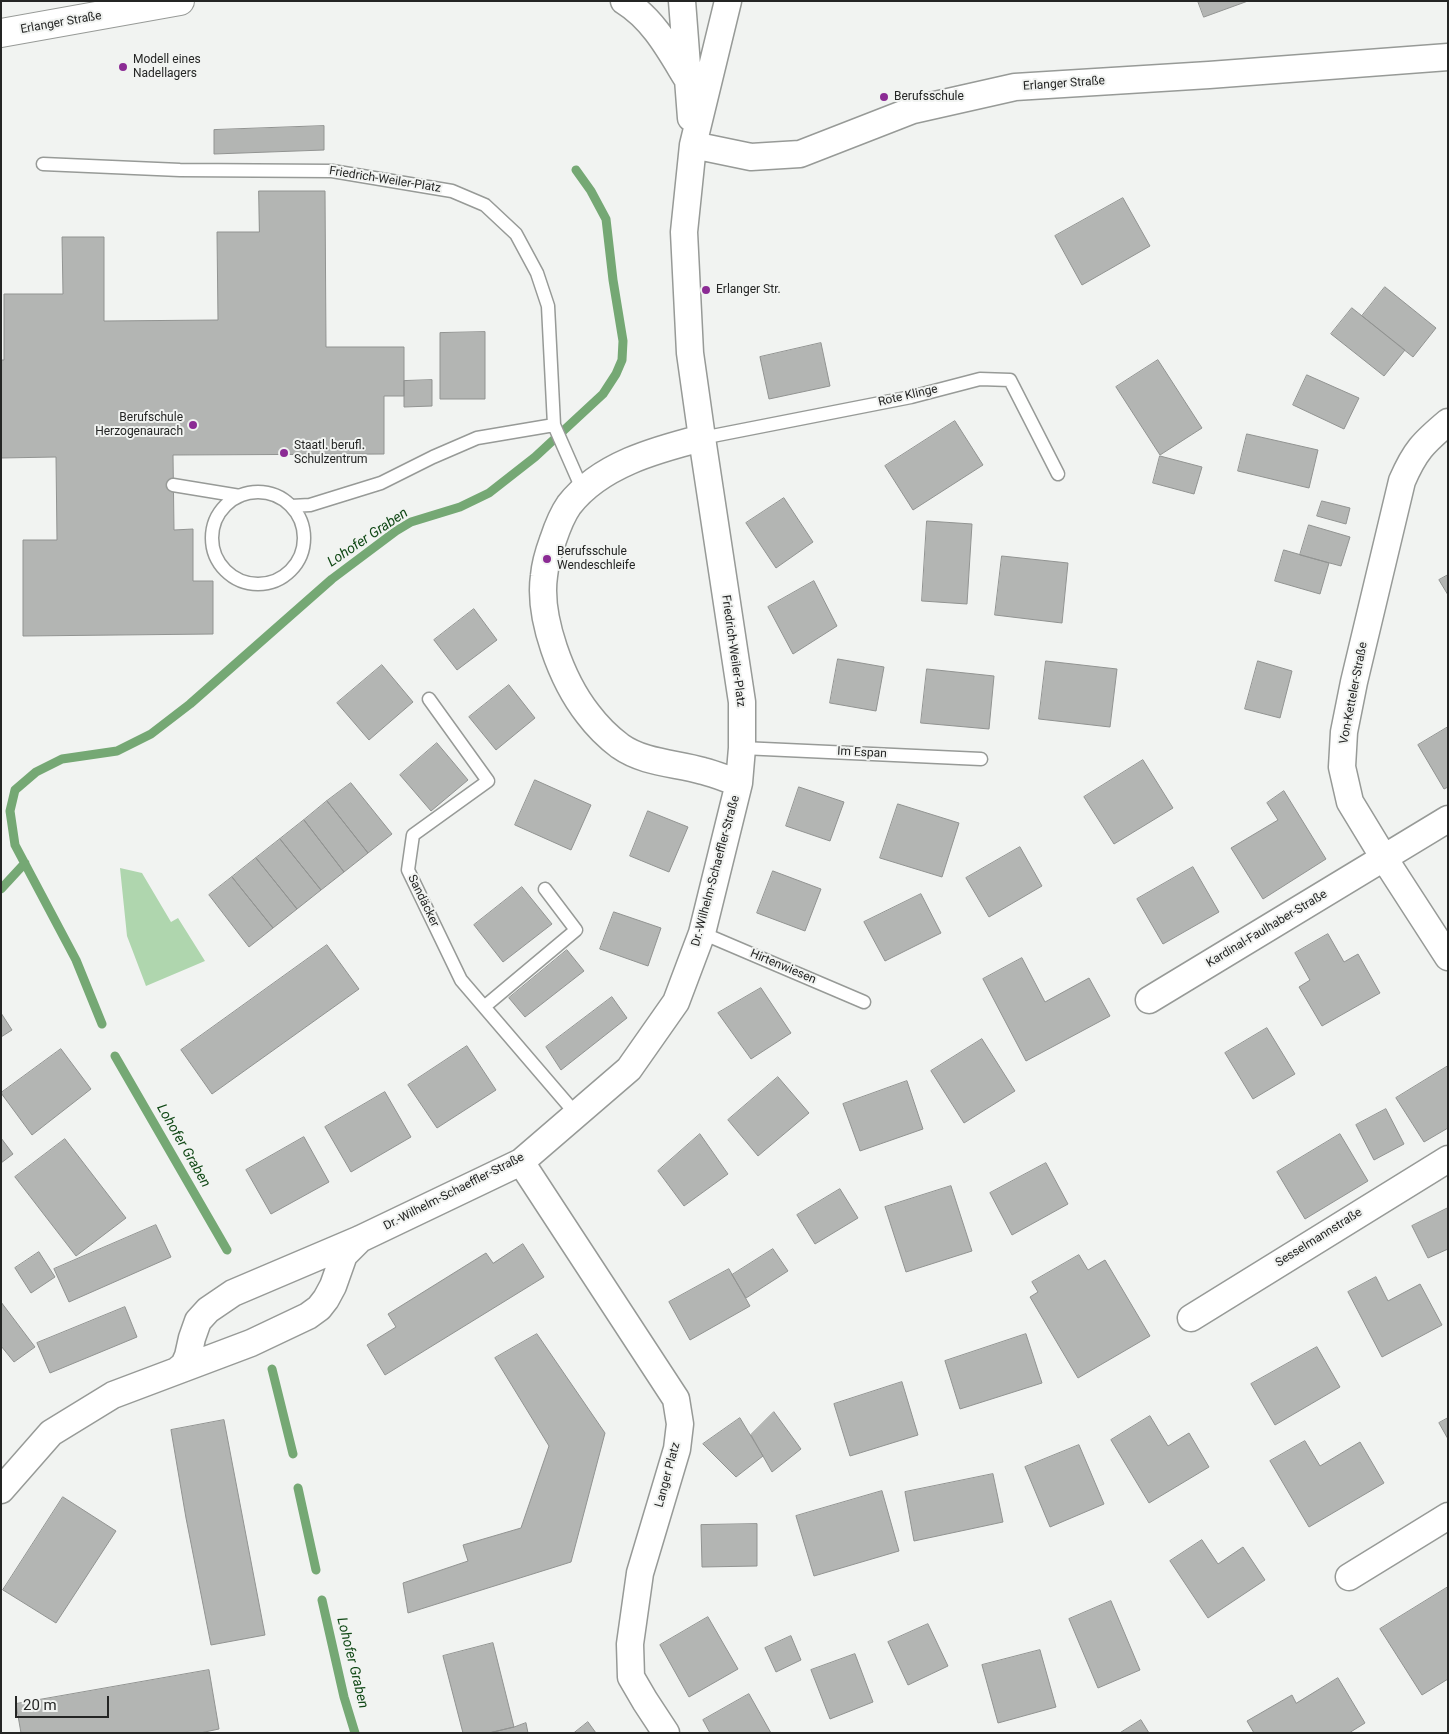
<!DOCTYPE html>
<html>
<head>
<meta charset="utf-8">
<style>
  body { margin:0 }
  #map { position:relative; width:1449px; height:1734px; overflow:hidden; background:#f1f3f1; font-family:Roboto,sans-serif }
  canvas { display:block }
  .frame { position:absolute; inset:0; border:2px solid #242524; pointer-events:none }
  .scale { position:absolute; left:15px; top:1696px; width:94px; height:22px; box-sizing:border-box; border:2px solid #242524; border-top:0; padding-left:6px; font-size:15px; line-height:18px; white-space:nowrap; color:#242524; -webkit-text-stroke:4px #f1f3f1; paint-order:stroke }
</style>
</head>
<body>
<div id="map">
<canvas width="1449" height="1734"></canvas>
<div class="frame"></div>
<div class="scale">20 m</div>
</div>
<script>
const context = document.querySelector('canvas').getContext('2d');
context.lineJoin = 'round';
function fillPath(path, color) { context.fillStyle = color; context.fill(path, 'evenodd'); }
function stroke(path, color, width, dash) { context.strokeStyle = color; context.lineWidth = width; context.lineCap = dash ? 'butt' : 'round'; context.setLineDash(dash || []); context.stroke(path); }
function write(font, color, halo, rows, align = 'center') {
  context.font = font + ' Roboto,sans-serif'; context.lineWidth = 4; context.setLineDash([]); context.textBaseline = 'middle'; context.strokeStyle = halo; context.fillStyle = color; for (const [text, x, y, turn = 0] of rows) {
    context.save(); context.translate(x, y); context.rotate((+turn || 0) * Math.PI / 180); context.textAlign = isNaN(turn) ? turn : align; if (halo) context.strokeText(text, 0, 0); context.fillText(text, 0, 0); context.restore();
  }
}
const green = new Path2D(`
  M 120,868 L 142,873 L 171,922 L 178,918 L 205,961 L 146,986 L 127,936 Z`);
const stream = new Path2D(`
  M 1,889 L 25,863
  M 102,1024 L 76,960 L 15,845 L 10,811 L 15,790 L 36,772 L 62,759 L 117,751 L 151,734 L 190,704 L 332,579 L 396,531 L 411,522 L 460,507 L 489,493 L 535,457 L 603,394 L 616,374 L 622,360 L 623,341 L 613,280 L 606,219 L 591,191 L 576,170
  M 115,1056 L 227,1250
  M 272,1369 L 293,1454
  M 298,1488 L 316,1570
  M 322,1600 L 344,1697 L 355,1733`);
const building = new Path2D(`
  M 1198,1 L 1248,1 L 1204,17 Z
  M 324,126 L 324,150 L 214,154 L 214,130 Z
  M 259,191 L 325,191 L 326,347 L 404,347 L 404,396 L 384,396 L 384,454 L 173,455 L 174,530 L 193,529 L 193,581 L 213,581 L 213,634 L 23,636 L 23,540 L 57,540 L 56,457 L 1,458 L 1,360 L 4,360 L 4,294 L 63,294 L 62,237 L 104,237 L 104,321 L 218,320 L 217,232 L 259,232 Z
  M 1123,198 L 1150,246 L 1082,285 L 1055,236 Z
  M 1385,287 L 1436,328 L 1413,357 L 1362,316 Z
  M 1352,308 L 1405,350 L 1384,376 L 1331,334 Z
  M 485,332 L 485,399 L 440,399 L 440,333 Z
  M 821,343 L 830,386 L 769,399 L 760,357 Z
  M 1158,360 L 1202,428 L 1160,455 L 1116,387 Z
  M 1307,375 L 1359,398 L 1344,429 L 1293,405 Z
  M 432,380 L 432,406 L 404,407 L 404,381 Z
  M 955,421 L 983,465 L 913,510 L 885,466 Z
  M 1247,434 L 1318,450 L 1309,488 L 1238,471 Z
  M 1160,456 L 1202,467 L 1194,494 L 1153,483 Z
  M 784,498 L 813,542 L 776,568 L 746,523 Z
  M 1322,501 L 1350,508 L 1346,524 L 1317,516 Z
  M 927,521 L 972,524 L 967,604 L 922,601 Z
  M 1309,525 L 1350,537 L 1341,566 L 1300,555 Z
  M 1284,550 L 1329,563 L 1320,594 L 1275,581 Z
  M 1002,556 L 1068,563 L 1062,623 L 995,615 Z
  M 1448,575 L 1448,595 L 1439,580 Z
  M 814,581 L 837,626 L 793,654 L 768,607 Z
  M 474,609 L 497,640 L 457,670 L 434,640 Z
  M 838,659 L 884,667 L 876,711 L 830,703 Z
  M 1046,661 L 1117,669 L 1110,727 L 1039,719 Z
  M 1258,661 L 1292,671 L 1280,718 L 1245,709 Z
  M 382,665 L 413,702 L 369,740 L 337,703 Z
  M 927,669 L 994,676 L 989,729 L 921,723 Z
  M 509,685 L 535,718 L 496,750 L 469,717 Z
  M 1448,727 L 1448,787 L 1444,789 L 1418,745 Z
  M 437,743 L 468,780 L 431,811 L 400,775 Z
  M 1143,760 L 1173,808 L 1114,844 L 1084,797 Z
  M 535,780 L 591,805 L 571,850 L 515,825 Z
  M 351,783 L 392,834 L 368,853 L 327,801 Z
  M 799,787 L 844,802 L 830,841 L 786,826 Z
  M 1284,791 L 1326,859 L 1263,899 L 1231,848 L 1278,820 L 1267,803 Z
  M 327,801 L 368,853 L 344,872 L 304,820 Z
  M 898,804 L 959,823 L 942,877 L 880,858 Z
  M 648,811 L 688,827 L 669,872 L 630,856 Z
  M 304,820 L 344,872 L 321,890 L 280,839 Z
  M 280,839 L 321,890 L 297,909 L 256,858 Z
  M 1020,847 L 1042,886 L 989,917 L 966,878 Z
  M 256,858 L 297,909 L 273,928 L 232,877 Z
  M 1193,867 L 1219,912 L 1163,944 L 1137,899 Z
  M 773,871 L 821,889 L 805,931 L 757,913 Z
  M 232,877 L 273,928 L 249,947 L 209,895 Z
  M 522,887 L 552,924 L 503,962 L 474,925 Z
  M 921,894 L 941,933 L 885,961 L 864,922 Z
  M 614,912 L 661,928 L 648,966 L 600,949 Z
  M 1328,934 L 1344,962 L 1358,954 L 1380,993 L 1322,1026 L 1299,987 L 1310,980 L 1295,953 Z
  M 327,945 L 359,989 L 212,1094 L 181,1050 Z
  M 567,950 L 584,971 L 525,1017 L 509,998 Z
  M 1022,958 L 1045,1002 L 1089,978 L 1110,1016 L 1026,1061 L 983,979 Z
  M 761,988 L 791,1033 L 751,1059 L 718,1013 Z
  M 612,997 L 627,1018 L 561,1070 L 546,1047 Z
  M 1,1013 L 12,1030 L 1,1037 Z
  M 1267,1028 L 1295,1074 L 1253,1099 L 1225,1053 Z
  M 982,1039 L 1015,1091 L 964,1123 L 931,1071 Z
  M 467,1046 L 496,1090 L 437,1128 L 408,1085 Z
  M 61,1049 L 91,1089 L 32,1135 L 1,1093 Z
  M 1448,1066 L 1448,1128 L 1424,1142 L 1396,1098 Z
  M 778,1077 L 809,1113 L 758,1156 L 728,1120 Z
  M 907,1081 L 923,1129 L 860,1151 L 843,1104 Z
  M 385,1092 L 411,1137 L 351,1172 L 325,1127 Z
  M 1386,1109 L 1404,1144 L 1374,1160 L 1356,1125 Z
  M 700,1134 L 728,1174 L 684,1206 L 658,1171 Z
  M 1340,1134 L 1368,1181 L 1305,1219 L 1277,1172 Z
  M 304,1137 L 329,1182 L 271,1214 L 246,1170 Z
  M 1,1138 L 13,1154 L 1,1163 Z
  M 65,1139 L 126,1218 L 76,1256 L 15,1177 Z
  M 1046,1163 L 1068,1204 L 1012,1235 L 990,1193 Z
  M 951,1186 L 972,1251 L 906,1272 L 885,1207 Z
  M 840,1189 L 858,1218 L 815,1244 L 797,1215 Z
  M 1448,1208 L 1448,1249 L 1428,1258 L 1412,1226 Z
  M 156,1225 L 171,1257 L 69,1302 L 54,1269 Z
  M 523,1244 L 544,1277 L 385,1375 L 367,1345 L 396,1327 L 388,1314 L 486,1253 L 493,1263 Z
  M 773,1249 L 788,1271 L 746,1298 L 732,1275 Z
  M 39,1252 L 55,1277 L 31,1293 L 15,1268 Z
  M 1079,1255 L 1088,1270 L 1105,1260 L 1150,1336 L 1078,1378 L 1030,1297 L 1038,1292 L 1032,1282 Z
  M 729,1269 L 750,1306 L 690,1340 L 669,1302 Z
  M 1376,1277 L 1388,1301 L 1420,1284 L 1442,1325 L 1382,1357 L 1348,1292 Z
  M 1,1302 L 35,1347 L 14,1362 L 1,1346 Z
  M 125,1307 L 137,1337 L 50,1373 L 37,1343 Z
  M 537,1334 L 605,1433 L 571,1562 L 408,1613 L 403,1583 L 468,1561 L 463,1545 L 521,1528 L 549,1446 L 495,1358 Z
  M 1026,1334 L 1042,1383 L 960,1409 L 945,1361 Z
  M 1317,1347 L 1340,1387 L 1275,1425 L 1251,1384 Z
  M 902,1382 L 918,1435 L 850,1456 L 834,1404 Z
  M 774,1412 L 801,1449 L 772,1472 L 751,1435 Z
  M 1150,1416 L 1168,1446 L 1189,1433 L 1209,1467 L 1149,1503 L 1111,1440 Z
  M 740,1418 L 763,1456 L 736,1477 L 703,1444 Z
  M 1448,1418 L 1448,1439 L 1439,1423 Z
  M 224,1420 L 265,1635 L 211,1645 L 186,1518 L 171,1430 Z
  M 1305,1441 L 1320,1466 L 1360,1442 L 1384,1483 L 1309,1527 L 1270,1461 Z
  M 1079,1445 L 1104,1504 L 1050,1527 L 1025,1467 Z
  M 993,1474 L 1003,1522 L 914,1541 L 905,1492 Z
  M 882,1491 L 899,1551 L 814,1576 L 796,1516 Z
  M 63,1497 L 116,1531 L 56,1623 L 3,1590 Z
  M 757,1524 L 757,1566 L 702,1567 L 701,1525 Z
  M 1202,1540 L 1218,1564 L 1243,1547 L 1265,1580 L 1208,1618 L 1170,1561 Z
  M 1448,1587 L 1448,1679 L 1422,1695 L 1380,1629 Z
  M 1111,1601 L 1140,1670 L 1098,1688 L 1069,1619 Z
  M 708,1617 L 738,1669 L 689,1697 L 660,1645 Z
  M 928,1624 L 948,1666 L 908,1685 L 888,1642 Z
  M 791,1636 L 801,1660 L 776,1672 L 765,1648 Z
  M 493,1643 L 514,1727 L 489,1733 L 463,1733 L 443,1656 Z
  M 1040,1650 L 1056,1707 L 998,1723 L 982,1665 Z
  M 855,1654 L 873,1702 L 830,1719 L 811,1670 Z
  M 209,1670 L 219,1729 L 200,1733 L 21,1733 L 16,1704 Z
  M 1338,1678 L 1365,1723 L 1349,1733 L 1254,1733 L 1247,1721 L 1292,1695 L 1296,1703 Z
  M 749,1694 L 771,1733 L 710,1733 L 703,1720 Z
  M 1141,1720 L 1149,1733 L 1120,1733 Z
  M 588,1722 L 596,1733 L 574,1733 Z
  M 526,1723 L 528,1733 L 489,1733 L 514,1727 Z`);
const service = new Path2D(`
  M 43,164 L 180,170 L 332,171 L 452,191 L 485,205 L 516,234 L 537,273 L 548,306 L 554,425 L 583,491
  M 702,438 L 911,397 L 980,379 L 1010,380 L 1058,474
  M 173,485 L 240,496
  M212 538a46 46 0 1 1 92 0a46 46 0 1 1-92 0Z
  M 291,506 L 310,505 L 381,483 L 433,457 L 477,438 L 554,425
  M 429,699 L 488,781 L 413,835 L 408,870 L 461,980 L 576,1114
  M 742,748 L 981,759
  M 702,933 L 864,1002
  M 484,1007 L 576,930 L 545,889`);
const minor = new Path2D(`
  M 624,1 C 653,19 669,49 686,77
  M 682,1 L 691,118
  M 693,145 L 751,157 L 800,154 L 913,110 L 1015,87 L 1209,75 L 1448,57
  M 1448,422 C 1423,443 1415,451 1402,481 L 1354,682 L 1344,732 L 1342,767 L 1350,802 L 1384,858 L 1448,957
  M 702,438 C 655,450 600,465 569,505 C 562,515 557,528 553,540 C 549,551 545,564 544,576 C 538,618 562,681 588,714 C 597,726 608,737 620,746 C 644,763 675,763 703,771 C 715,774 727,779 739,783
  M 1149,1000 L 1448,819
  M 521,1162 L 676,1399 L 680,1424 L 677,1449 L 640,1573 L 630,1644 L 631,1677 L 645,1701 L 666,1733
  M 1191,1318 L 1448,1159
  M 179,1369 L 184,1365 L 188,1356 L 192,1338 L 198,1321 L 208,1310 L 233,1293 L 360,1239 L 521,1162 L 629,1069 L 676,1002 L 702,933 L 739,783 L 742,748 L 742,702 L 702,438 L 690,353 L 684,232 L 693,145 L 728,1
  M 1,1490 L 51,1433 L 113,1395 L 251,1343 L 308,1316 L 319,1308 L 326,1299 L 333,1286 L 344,1255 L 360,1239
  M 1349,1577 L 1448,1516`);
const tertiary = new Path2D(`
  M 1,33 L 180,1`);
const markers = [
  [123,67,5,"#8b2b94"],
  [884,97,5,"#8b2b94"],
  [706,290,5,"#8b2b94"],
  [193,425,5,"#8b2b94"],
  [284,453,5,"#8b2b94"],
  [547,559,5,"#8b2b94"]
];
const streetNames = [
  ["Erlanger Straße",61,23,-10],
  ["Erlanger Straße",1064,84,-4],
  ["Friedrich-Weiler-Platz",385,180,9],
  ["Rote Klinge",908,396,-13],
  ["Friedrich-Weiler-Platz",733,651,82],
  ["Von-Ketteler-Straße",1354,693,-79],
  ["Im Espan",862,753,3],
  ["Dr.-Wilhelm-Schaeffler-Straße",716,871,-75],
  ["Sandäcker",423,901,64],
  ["Kardinal-Faulhaber-Straße",1267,929,-31],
  ["Hirtenwiesen",783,967,23],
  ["Dr.-Wilhelm-Schaeffler-Straße",454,1192,-27],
  ["Sesselmannstraße",1319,1238,-32],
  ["Langer Platz",668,1475,-75]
];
const poiNames = [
  ["Modell eines",133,60],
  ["Nadellagers",133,74],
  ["Berufsschule",894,97],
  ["Erlanger Str.",716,290],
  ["Berufschule",183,418,"right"],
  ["Herzogenaurach",183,432,"right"],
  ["Staatl. berufl.",294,446],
  ["Schulzentrum",294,460],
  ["Berufsschule",557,552],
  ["Wendeschleife",557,566]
];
const waterNames = [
  ["Lohofer Graben",368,538,-34],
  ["Lohofer Graben",183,1146,60],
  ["Lohofer Graben",352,1663,76]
];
fillPath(green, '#afd6ae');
stroke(stream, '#75a874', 9);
fillPath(building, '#b3b5b3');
stroke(building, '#919391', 1);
stroke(service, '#979a97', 15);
stroke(minor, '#979a97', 29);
stroke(tertiary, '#979a97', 30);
stroke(service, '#fff', 12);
stroke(minor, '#fff', 26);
stroke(tertiary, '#fff', 28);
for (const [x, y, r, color] of markers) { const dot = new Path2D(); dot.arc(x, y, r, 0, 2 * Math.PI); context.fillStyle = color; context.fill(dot); stroke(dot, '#f1f3f1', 2); }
write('12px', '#242524', '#f1f3f1', streetNames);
write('12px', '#242524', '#f1f3f1', poiNames, 'left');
write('italic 14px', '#104815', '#f1f3f1', waterNames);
</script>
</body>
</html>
